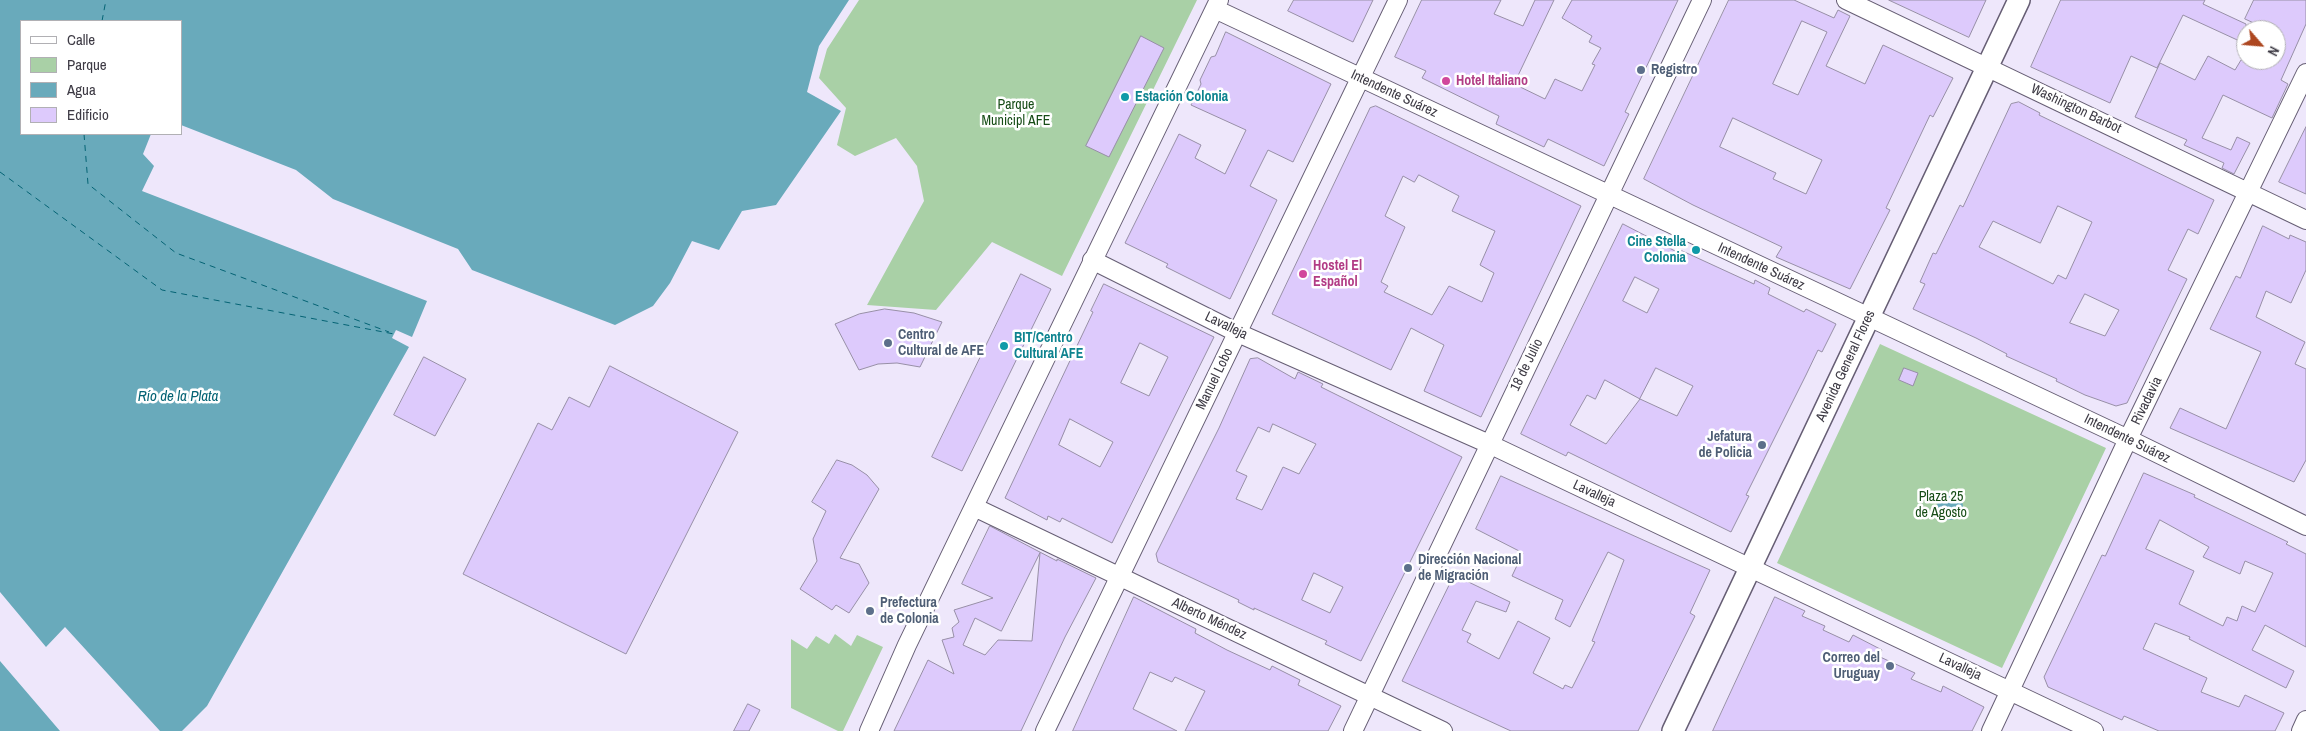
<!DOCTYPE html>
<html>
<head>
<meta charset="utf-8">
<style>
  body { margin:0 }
  #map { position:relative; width:2306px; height:731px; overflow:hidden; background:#eee7fb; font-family:"Archivo Narrow",sans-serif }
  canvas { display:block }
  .legend { position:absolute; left:20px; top:20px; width:162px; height:115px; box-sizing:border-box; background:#fff; border:1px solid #b1b0b4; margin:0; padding:6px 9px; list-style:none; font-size:15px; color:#3d3a44 }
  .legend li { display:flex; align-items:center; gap:10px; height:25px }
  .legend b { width:25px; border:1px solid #b1b0b4 }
  .north { position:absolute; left:2236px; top:20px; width:50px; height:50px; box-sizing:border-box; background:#fff; border:1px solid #b1b0b4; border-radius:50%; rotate:117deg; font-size:14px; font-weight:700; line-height:20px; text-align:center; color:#3d3a44 }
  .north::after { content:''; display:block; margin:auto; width:18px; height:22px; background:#ad4720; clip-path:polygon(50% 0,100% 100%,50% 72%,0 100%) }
</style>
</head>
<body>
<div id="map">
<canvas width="2306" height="731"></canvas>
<ul class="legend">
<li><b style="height:6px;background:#fff"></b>Calle</li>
<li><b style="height:14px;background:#a9d0a6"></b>Parque</li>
<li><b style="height:14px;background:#69aabb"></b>Agua</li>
<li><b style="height:14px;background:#ddcafc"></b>Edificio</li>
</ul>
<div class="north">N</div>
</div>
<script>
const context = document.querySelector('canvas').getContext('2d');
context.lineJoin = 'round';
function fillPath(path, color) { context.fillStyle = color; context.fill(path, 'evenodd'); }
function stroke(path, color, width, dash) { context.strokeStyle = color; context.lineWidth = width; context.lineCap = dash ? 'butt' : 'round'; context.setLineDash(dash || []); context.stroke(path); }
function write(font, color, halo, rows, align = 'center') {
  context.font = font + ' "Archivo Narrow",sans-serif'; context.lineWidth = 5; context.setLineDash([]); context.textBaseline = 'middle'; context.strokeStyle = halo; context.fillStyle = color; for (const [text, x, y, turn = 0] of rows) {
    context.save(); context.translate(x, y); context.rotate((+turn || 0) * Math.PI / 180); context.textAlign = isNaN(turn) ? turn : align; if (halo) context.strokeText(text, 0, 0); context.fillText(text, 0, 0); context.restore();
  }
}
const green = new Path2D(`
  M 859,0 L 1197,0 L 1062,276 L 992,242 L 936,310 L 867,305 L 924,201 L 917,166 L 896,138 L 855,156 L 837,145 L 846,108 L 819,78 L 827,49 Z
  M 1880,344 L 2106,448 L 2002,668 L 1777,563 Z
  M 835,634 L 851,646 L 857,635 L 883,647 L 843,731 L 838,731 L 791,708 L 791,639 L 807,649 L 816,636 L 829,644 Z`);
const water = new Path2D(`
  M 0,0 L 849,0 L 819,46 L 807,92 L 841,111 L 776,205 L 742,211 L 719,250 L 692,241 L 670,283 L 653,306 L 615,325 L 472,270 L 458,249 L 333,199 L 296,170 L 181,125 L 181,21 L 21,21 L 21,134 L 151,134 L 143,154 L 154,166 L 142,191 L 427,301 L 412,337 L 396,330 L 392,338 L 409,347 L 207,706 L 182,731 L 160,731 L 65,627 L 46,647 L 0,592 Z
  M1937 507a13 13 0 1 1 26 0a13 13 0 1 1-26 0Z
  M 0,661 L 60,731 L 0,731 Z`);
const ferry = new Path2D(`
  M 102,21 L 106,0
  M 84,134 L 88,184 L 176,253 L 389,332
  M 0,172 L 162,290 L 394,334`);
const building = new Path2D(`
  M 1294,0 L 1373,0 L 1353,42 L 1288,11 Z
  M 1422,0 L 1501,0 L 1494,14 L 1523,26 L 1535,0 L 1554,0 L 1514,84 L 1545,99 L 1555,79 L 1582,91 L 1595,65 L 1592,64 L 1601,48 L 1589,42 L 1592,36 L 1562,18 L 1572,0 L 1678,0 L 1625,112 L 1629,114 L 1604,166 L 1548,139 L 1544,147 L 1496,124 L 1499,116 L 1422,78 L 1426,71 L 1395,57 Z
  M 1729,0 L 1794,0 L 1834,18 L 1838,10 L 1850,16 L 1826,66 L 1865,84 L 1883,45 L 1953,78 L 1933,117 L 1930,115 L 1886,208 L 1890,210 L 1850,289 L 1776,257 L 1782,247 L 1693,205 L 1644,179 ZM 1802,21 L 1827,32 L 1798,95 L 1773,84 ZM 1733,118 L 1822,160 L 1806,194 L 1773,179 L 1776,173 L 1720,147 Z
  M 1889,0 L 1986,0 L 1969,37 Z
  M 2061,0 L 2205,0 L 2203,4 L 2246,24 L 2246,44 L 2183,15 L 2157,68 L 2131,56 L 2110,103 L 2031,67 Z
  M 2254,0 L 2306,0 L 2306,24 L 2281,80 L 2288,84 L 2272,118 L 2223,95 L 2213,116 L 2202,138 L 2231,150 L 2237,137 L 2250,143 L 2234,174 L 2222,168 L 2224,163 L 2184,145 L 2187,140 L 2135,117 L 2160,63 L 2195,80 L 2208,56 L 2235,70 L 2241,60 L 2276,60 L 2276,30 L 2269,30 L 2245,19 Z
  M 1226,32 L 1331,84 L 1293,162 L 1268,150 L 1250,186 L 1277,200 L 1230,299 L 1166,267 L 1168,264 L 1125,243 L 1179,134 L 1201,145 L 1195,158 L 1225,174 L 1246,130 L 1191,105 L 1201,84 L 1200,80 L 1211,57 L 1215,56 Z
  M 1141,36 L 1164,48 L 1109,157 L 1086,146 Z
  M 2019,102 L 2040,113 L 2039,115 L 2214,200 L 2198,234 L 2188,229 L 2168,270 L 2187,279 L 2127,403 L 2116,406 L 2085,395 L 2056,381 L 2057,379 L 2006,356 L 2007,354 L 1976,338 L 1913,309 L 1925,284 L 1920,282 L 1933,253 L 1936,254 L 1960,205 L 1963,207 L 2011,104 ZM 2058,206 L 2092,222 L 2066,279 L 2058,275 L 2053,284 L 1979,247 L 1993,221 L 2040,243 ZM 2085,294 L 2119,310 L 2105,336 L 2070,323 Z
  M 1376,106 L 1581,206 L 1481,417 L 1424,391 L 1444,345 L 1411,328 L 1391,370 L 1272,314 L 1370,108 ZM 1419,175 L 1459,196 L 1452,211 L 1495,231 L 1480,265 L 1494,273 L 1482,302 L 1449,286 L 1432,315 L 1384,292 L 1388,286 L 1381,282 L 1405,227 L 1385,216 L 1403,176 L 1414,182 Z
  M 2306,127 L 2306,194 L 2279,182 Z
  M 1623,224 L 1677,252 L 1678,249 L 1754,284 L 1755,280 L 1770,288 L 1768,294 L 1804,312 L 1806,309 L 1836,324 L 1822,352 L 1818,350 L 1806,375 L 1746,495 L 1749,496 L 1731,532 L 1568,452 L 1566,456 L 1521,434 ZM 1635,277 L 1659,289 L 1647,313 L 1623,301 ZM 1656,368 L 1693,386 L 1677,416 L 1640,399 ZM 1605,380 L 1640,399 L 1606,444 L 1570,425 L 1587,395 L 1595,399 Z
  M 2263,226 L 2289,239 L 2290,235 L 2306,242 L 2306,270 L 2291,303 L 2266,291 L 2256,317 L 2305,342 L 2295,364 L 2306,369 L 2306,460 L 2294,482 L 2170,428 L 2180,408 L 2226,429 L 2261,352 L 2210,329 L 2236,276 L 2240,278 Z
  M 1021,274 L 1051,289 L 962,471 L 932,457 Z
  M 1104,284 L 1214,337 L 1112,543 L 1062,518 L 1060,522 L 1048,516 L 1047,520 L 1005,498 L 1093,312 L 1091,311 ZM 1140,343 L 1168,357 L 1149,396 L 1121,383 ZM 1070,419 L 1113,442 L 1100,467 L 1059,445 Z
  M 885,309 L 914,313 L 942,322 L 920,367 L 897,363 L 878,364 L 859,370 L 835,324 L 859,314 Z
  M 424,357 L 466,379 L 435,436 L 394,415 Z
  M 1258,358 L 1295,379 L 1298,372 L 1323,384 L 1321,387 L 1462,457 L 1361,661 L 1325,644 L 1327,641 L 1254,608 L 1254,610 L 1238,602 L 1239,600 L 1158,562 L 1156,554 L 1219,428 L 1250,359 ZM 1273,424 L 1316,444 L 1299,474 L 1283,467 L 1262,510 L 1236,499 L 1247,476 L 1236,471 L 1258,427 L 1269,432 ZM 1314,573 L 1343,587 L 1330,613 L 1302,600 Z
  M 610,366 L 738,432 L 626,654 L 463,574 L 538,423 L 552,430 L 569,397 L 589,407 Z
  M 1904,368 L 1918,373 L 1913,386 L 1899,380 Z
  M 837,460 L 852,465 L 867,475 L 879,489 L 840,558 L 859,564 L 869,583 L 849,613 L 836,605 L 832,610 L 800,589 L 817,561 L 813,539 L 826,511 L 812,502 Z
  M 2144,473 L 2195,495 L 2194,497 L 2288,542 L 2286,544 L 2306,554 L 2306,647 L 2265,625 L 2252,650 L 2294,671 L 2286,688 L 2189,639 L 2190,637 L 2155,623 L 2143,649 L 2207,678 L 2201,692 L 2239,707 L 2245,695 L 2284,713 L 2275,731 L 2159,731 L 2124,716 L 2122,720 L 2048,687 L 2044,677 L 2102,555 L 2105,556 ZM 2160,520 L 2209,547 L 2203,557 L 2240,574 L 2245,561 L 2273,573 L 2255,612 L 2242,606 L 2237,621 L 2227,617 L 2223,626 L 2179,604 L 2194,571 L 2146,549 Z
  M 1501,476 L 1710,570 L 1690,613 L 1695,616 L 1638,731 L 1511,731 L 1402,681 L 1454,575 L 1510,602 L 1506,612 L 1476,601 L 1462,630 L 1471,634 L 1467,642 L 1499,659 L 1518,621 L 1550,638 L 1533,673 L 1563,689 L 1565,685 L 1572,688 L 1595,642 L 1592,641 L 1624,560 L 1608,552 L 1570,627 L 1555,619 L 1563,600 L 1512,576 L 1523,553 L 1476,529 Z
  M 990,526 L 1057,561 L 1057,559 L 1096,578 L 1065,637 L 1021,731 L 894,731 L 928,660 L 954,674 L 942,640 L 954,637 L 952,628 L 959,622 L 954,610 L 993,598 L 962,584 ZM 1040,553 L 1032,641 L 998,640 L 985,655 L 963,645 L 975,618 L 1001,631 Z
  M 1134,597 L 1196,629 L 1195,633 L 1227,650 L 1270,670 L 1272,666 L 1300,680 L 1298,685 L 1341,706 L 1328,731 L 1185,731 L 1205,691 L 1175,677 L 1172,682 L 1150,672 L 1133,709 L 1177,731 L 1073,731 Z
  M 1775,597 L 1805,611 L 1802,616 L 1825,626 L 1823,630 L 1849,642 L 1853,635 L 1882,650 L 1878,656 L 1915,673 L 1911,679 L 1941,692 L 1943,686 L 1984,707 L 1972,731 L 1713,731 Z
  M 748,704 L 760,710 L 749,731 L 734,731 Z`);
const minor = new Path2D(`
  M 1846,0 L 2306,220
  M 1215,9 L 2128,439 L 2306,526
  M 1092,260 L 1238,333 L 1489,444 L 2094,731
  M 974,507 L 1443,731
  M 869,731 L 907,645 L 1219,0
  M 1045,731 L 1398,0
  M 1353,731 L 1702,0
  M 1991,731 L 2128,439 L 2306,73
  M 2301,731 L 2306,720`);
const tertiary = new Path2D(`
  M 1673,731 L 2019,0`);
const markers = [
  [1641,70,5,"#5c6f8a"],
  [1446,81,5,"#d1479c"],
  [1125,97,5,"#0f9aa8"],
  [1696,250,5,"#0f9aa8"],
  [1303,274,5,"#d1479c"],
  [888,343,5,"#5c6f8a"],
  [1004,346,5,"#0f9aa8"],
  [1762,445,5,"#5c6f8a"],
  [1408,568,5,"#5c6f8a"],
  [870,611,5,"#5c6f8a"],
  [1890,666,5,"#5c6f8a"]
];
const serviceNames = [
  ["Registro",1651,70],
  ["Centro",898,335],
  ["Cultural de AFE",898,351],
  ["Jefatura",1752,437,"right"],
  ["de Policia",1752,453,"right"],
  ["Dirección Nacional",1418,560],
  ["de Migración",1418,576],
  ["Prefectura",880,603],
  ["de Colonia",880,619],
  ["Correo del",1880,658,"right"],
  ["Uruguay",1880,674,"right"]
];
const hotelNames = [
  ["Hotel Italiano",1456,81],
  ["Hostel El",1313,266],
  ["Español",1313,282]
];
const streetNames = [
  ["Intendente Suárez",1394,94,25],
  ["Washington Barbot",2076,109,25],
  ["Intendente Suárez",1761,267,25],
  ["Lavalleja",1226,326,26],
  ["18 de Julio",1527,365,-64],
  ["Avenida General Flores",1846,366,-65],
  ["Manuel Lobo",1215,379,-64],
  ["Rivadavia",2147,401,-64],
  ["Intendente Suárez",2127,439,26],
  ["Lavalleja",1594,494,25],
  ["Alberto Méndez",1209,619,25],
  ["Lavalleja",1960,667,25]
];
const cultureNames = [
  ["Estación Colonia",1135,97],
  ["Cine Stella",1686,242,"right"],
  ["Colonia",1686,258,"right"],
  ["BIT/Centro",1014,338],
  ["Cultural AFE",1014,354]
];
const parkNames = [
  ["Parque",1016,105],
  ["Municipl AFE",1016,121],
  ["Plaza 25",1941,497],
  ["de Agosto",1941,513]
];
const waterNames = [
  ["Río de la Plata",178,397]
];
fillPath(green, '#a9d0a6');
fillPath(water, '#69aabb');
stroke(ferry, '#046374', 1, [6, 5]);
fillPath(building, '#ddcafc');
stroke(building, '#978fa6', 1);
stroke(minor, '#665e74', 20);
stroke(tertiary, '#665e74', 24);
stroke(minor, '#fff', 18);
stroke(tertiary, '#fff', 21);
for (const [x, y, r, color] of markers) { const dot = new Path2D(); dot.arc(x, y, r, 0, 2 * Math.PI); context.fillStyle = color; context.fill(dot); stroke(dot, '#fff', 2); }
write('bold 14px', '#4e5e75', '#fff', serviceNames, 'left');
write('bold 14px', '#b23c85', '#fff', hotelNames, 'left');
write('14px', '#3d3a44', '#fff', streetNames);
write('bold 14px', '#0d838f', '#fff', cultureNames, 'left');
write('14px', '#164c16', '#fff', parkNames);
write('italic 15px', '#046374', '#fff', waterNames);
</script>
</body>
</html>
